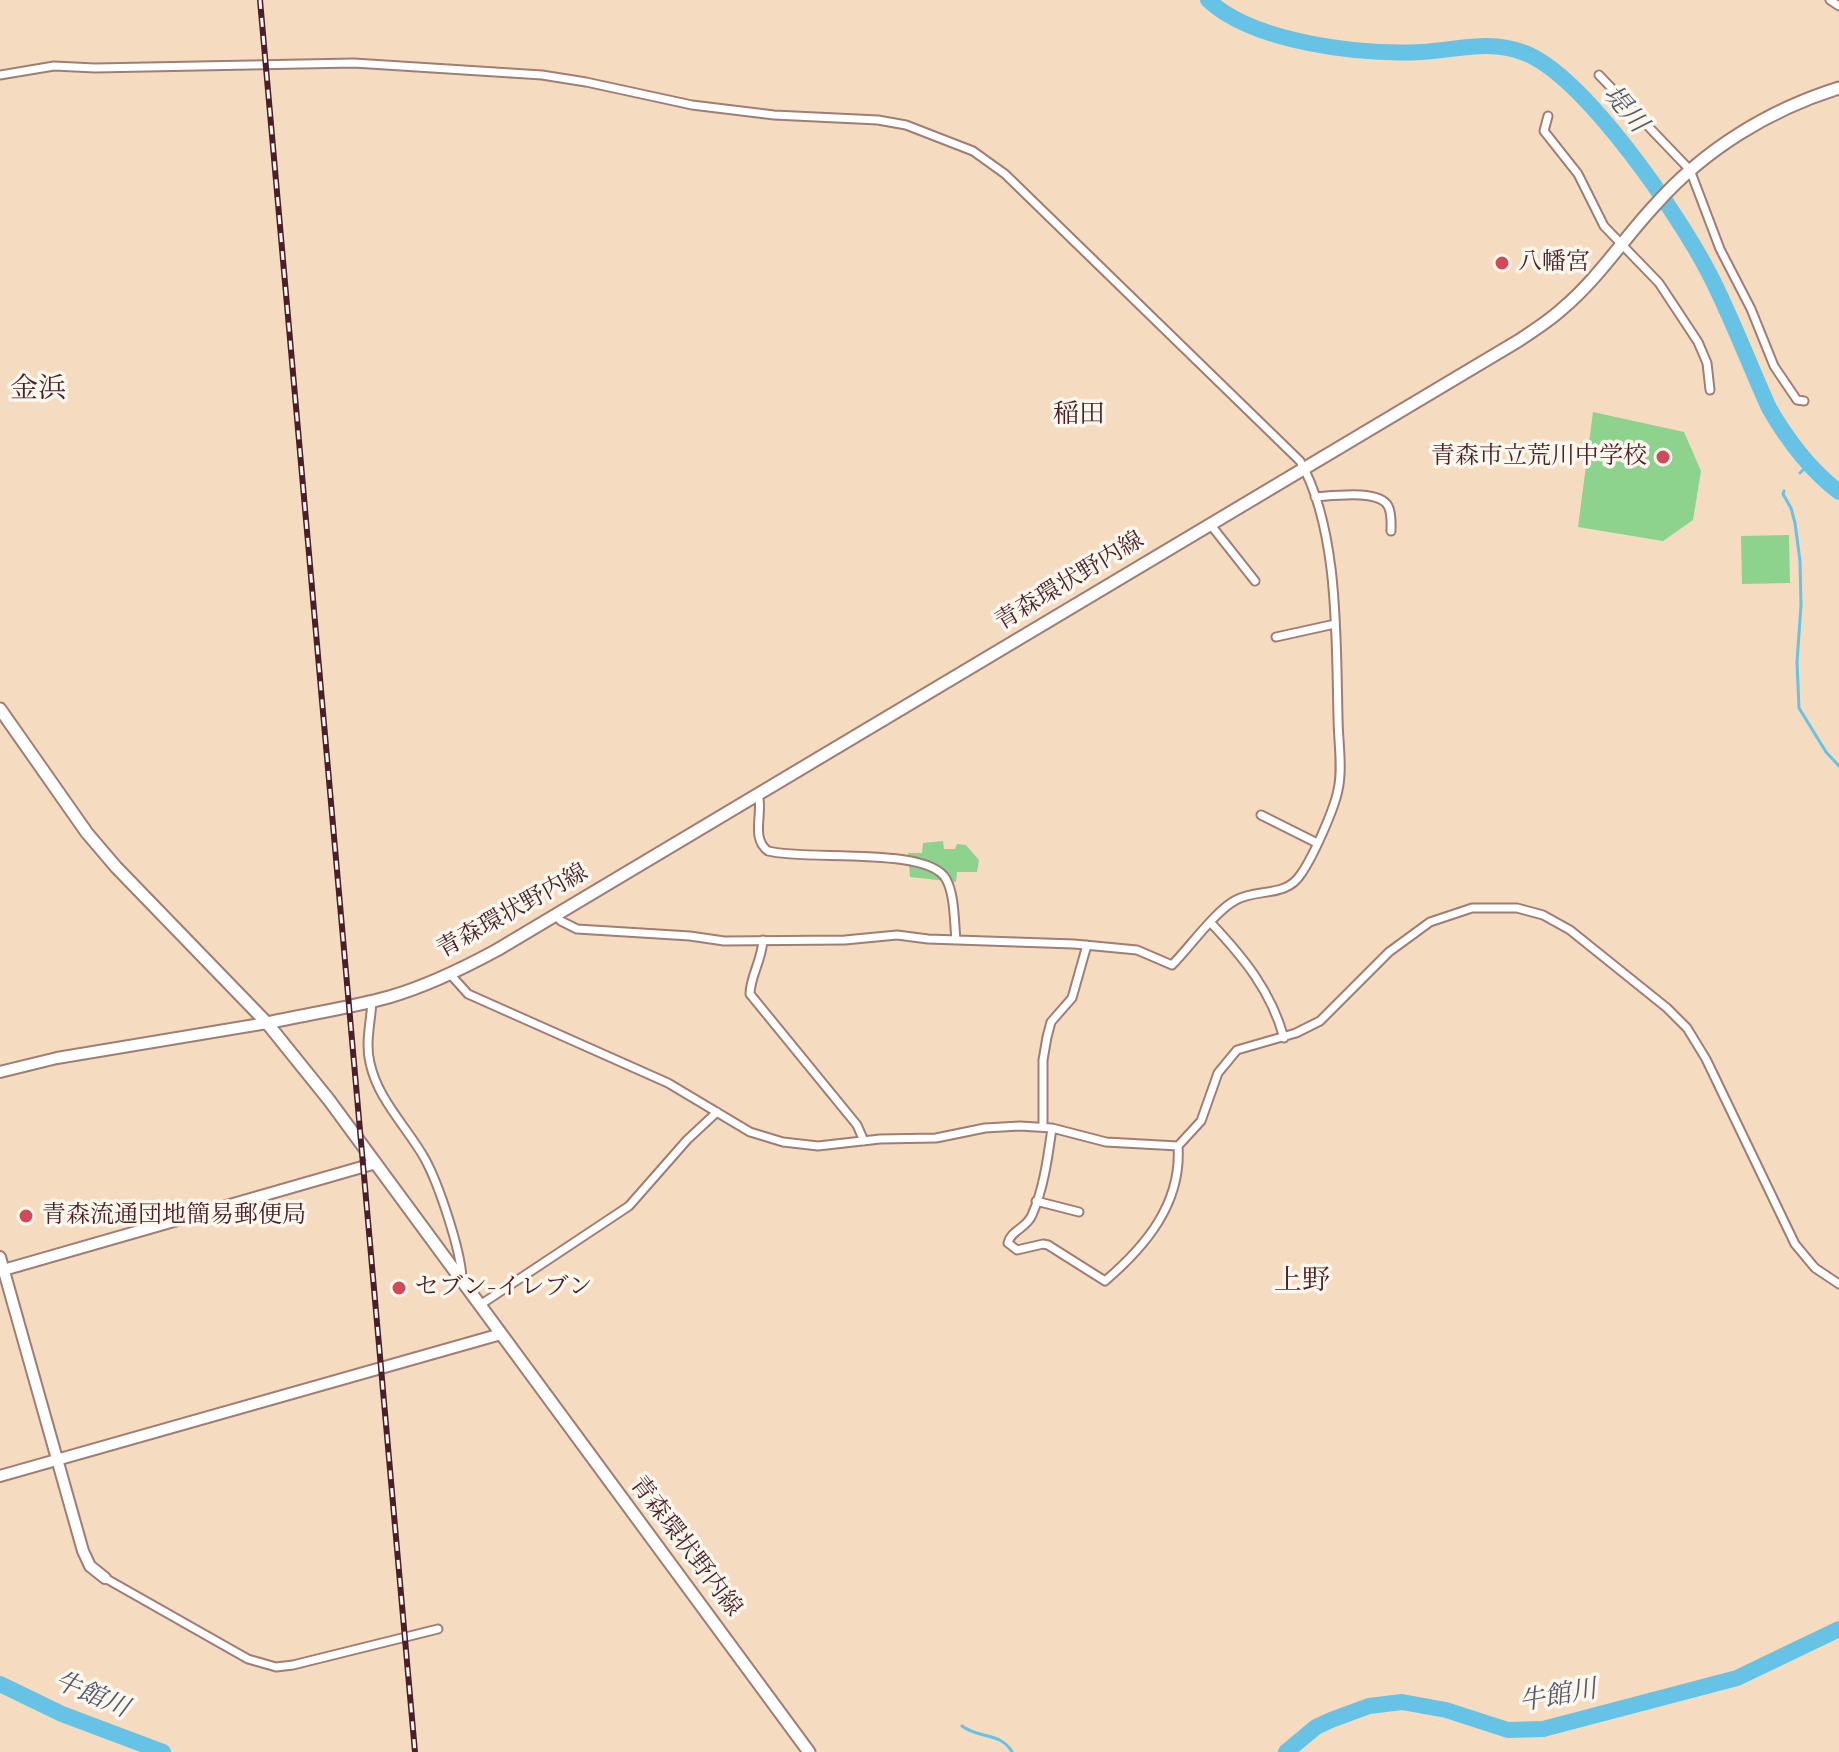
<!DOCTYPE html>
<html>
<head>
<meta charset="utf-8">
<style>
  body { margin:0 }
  canvas { display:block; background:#f5dbbf }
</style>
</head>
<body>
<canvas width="1839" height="1752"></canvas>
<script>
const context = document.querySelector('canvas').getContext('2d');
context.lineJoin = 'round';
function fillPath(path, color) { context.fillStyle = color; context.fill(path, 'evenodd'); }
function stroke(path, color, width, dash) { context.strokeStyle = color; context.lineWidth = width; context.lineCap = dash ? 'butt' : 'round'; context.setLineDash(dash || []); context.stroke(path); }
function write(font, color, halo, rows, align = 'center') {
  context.font = font + ' "Libre Bodoni","Noto Serif JP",serif'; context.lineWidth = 7; context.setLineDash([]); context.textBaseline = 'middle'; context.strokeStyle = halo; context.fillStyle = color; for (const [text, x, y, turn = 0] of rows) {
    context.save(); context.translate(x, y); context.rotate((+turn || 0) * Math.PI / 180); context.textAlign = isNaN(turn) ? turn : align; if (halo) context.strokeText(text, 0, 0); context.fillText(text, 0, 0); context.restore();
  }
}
const green = new Path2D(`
  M 1593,412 L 1684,432 L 1701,471 L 1693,520 L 1663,541 L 1578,527 Z
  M 1789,535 L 1790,583 L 1742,584 L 1741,536 Z
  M 943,841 L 944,849 L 955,849 L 957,844 L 966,845 L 979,860 L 977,872 L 957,872 L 956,882 L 910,877 L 908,853 L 922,853 L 923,843 Z`);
const stream = new Path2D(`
  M 1800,473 L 1808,465
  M 1784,491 L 1783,494 L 1791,508 L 1795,523 L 1800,561 L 1801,605 L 1797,662 L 1799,708 L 1826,752 L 1839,766
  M 962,1726 C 979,1739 1001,1732 1012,1752`);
const river = new Path2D(`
  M 1208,0 C 1254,43 1361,55 1422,52 C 1457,50 1490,39 1525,53 C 1585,77 1680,216 1710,275 C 1732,318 1749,364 1769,408 C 1788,441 1809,469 1839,492
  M 0,1684 L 62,1714 L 163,1752
  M 1286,1752 L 1316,1727 L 1331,1720 L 1369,1706 L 1402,1702 L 1446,1710 L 1508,1730 L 1543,1729 L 1737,1678 L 1839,1629`);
const street = new Path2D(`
  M 1830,0 L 1839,6
  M 0,75 L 54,66 L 95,68 L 354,63 L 542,75 L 586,82 L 692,105 L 774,115 L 878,120 L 906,125 L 973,151 L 1005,174 L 1300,461 C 1339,529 1336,640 1338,717 C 1338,740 1343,768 1338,790 C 1334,810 1313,857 1301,874 C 1286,898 1257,888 1236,900 C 1216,910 1189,948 1172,965 L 1137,950 L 1074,944 L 928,939 L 897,935 L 845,940 L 724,941 L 690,936 L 577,929 L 561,921 L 555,915
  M 1599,75 L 1690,170 L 1720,249 L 1751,309 L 1774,366 L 1797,400 L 1804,401
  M 1548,116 L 1544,131 L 1578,174 L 1604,226 L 1659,283 L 1698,342 L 1707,363 L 1710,390
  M 1315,497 C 1332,496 1379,489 1388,506 C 1392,513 1391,523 1391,531
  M 1210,524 L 1255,581
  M 1276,637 L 1335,624
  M 758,794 C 764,812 750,838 768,851 C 806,861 928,846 946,879 C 955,895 954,922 956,939
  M 1261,815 L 1317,843
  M 1211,923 C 1244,958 1271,991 1284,1038
  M 763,940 C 762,960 750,977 750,994 L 857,1125 L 864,1141
  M 450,974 L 468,994 L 668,1083 L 750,1132 L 783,1142 L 818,1146 L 880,1139 L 936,1138 L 985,1128 L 1020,1126 L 1052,1128 L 1106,1142 L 1178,1146 L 1201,1121 L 1218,1073 L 1237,1050 L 1296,1033 L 1320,1021 L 1389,952 L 1430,922 L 1472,908 L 1517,908 L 1543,915 L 1570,930 L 1667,1008 L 1687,1028 L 1706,1059 L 1795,1244 L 1815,1268 L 1839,1284
  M 372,1001 C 371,1021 365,1043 370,1063 C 378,1100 407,1127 425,1159 C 439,1185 460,1248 462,1277
  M 1043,1126 L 1043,1060 L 1047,1037 L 1051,1022 L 1072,998 L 1087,945
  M 1052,1128 C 1048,1156 1044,1188 1032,1215 C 1027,1228 1011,1230 1008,1243 L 1017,1250 L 1043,1244 L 1048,1245 L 1105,1281 C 1146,1246 1182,1203 1178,1146
  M 1036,1201 L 1079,1212
  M 480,1305 L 629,1206 L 687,1140 L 717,1112
  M 105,1578 L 248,1659 L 276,1667 L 293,1665 L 438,1629`);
const secondary = new Path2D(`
  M 0,1072 L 57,1058 L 267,1023
  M 0,1257 L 83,1551 L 90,1566 L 105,1578
  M 0,1271 L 376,1163
  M 0,1476 L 501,1334`);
const primary = new Path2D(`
  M 0,709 L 87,833 L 116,867 L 267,1023 L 329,1100 L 809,1752
  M 267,1023 C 308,1014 349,1008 389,997 C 427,986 462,969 497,950 L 1518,341 C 1533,331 1549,321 1562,309 C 1598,279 1624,238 1656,204 C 1705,149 1769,110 1839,88`);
const rail = new Path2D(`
  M 260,0 L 415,1752`);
const markers = [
  [1502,263,8,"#d1495b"],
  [1663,457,8,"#d1495b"],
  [26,1216,8,"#d1495b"],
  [399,1288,8,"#d1495b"]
];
const poiNames = [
  ["八幡宮",1518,263],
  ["青森市立荒川中学校",1647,457,"right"],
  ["青森流通団地簡易郵便局",42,1216],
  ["セブン-イレブン",415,1288]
];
const streetNames = [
  ["青森環状野内線",1070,582,-31],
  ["青森環状野内線",513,912,-29],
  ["青森環状野内線",685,1547,53]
];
const waterNames = [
  ["堤川",1624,110,49],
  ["牛館川",91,1696,23],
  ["牛館川",1558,1697,-10]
];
const neighbourhoodNames = [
  ["稲田",1079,416]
];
const quarterNames = [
  ["金浜",38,390],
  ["上野",1302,1282]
];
fillPath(green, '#8dd38e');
stroke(stream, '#67c3e5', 3);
stroke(river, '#67c3e5', 16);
stroke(street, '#a07d75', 11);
stroke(secondary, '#a07d75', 14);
stroke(primary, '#a07d75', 15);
stroke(street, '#fff', 7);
stroke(secondary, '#fff', 10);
stroke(primary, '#fff', 11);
stroke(rail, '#4a1f2b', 6);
stroke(rail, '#fbf7ec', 3, [9]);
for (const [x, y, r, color] of markers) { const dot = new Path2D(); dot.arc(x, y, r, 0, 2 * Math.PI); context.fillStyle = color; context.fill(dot); stroke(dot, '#fbf7ec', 3); }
write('24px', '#4a1f2b', '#fbf7ec', poiNames, 'left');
write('24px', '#4a1f2b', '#fbf7ec', streetNames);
write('italic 26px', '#54586c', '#fbf7ec', waterNames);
write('26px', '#4a1f2b', '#fbf7ec', neighbourhoodNames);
write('28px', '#4a1f2b', '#fbf7ec', quarterNames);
</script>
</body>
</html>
